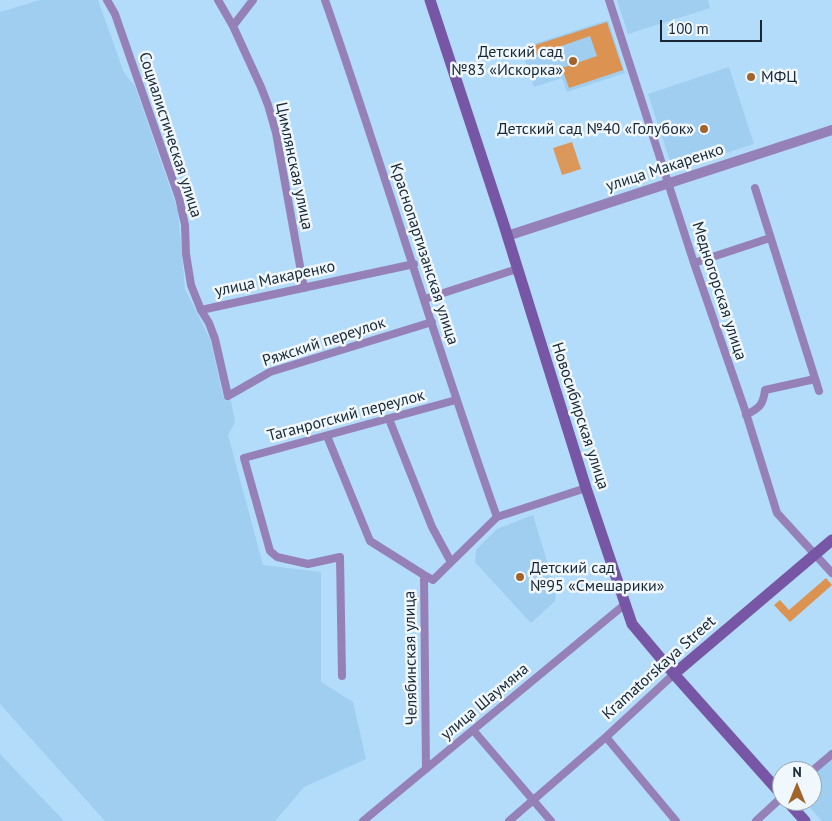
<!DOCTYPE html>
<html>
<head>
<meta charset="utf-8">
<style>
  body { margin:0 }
  #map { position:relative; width:832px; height:821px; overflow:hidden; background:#b3dbfa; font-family:"PT Sans",sans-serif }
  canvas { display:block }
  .north { position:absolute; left:772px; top:761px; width:50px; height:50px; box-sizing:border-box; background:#f0f8fe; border:1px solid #9aa4ad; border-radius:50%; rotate:0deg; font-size:14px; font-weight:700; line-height:20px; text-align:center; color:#182733 }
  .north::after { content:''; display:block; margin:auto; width:18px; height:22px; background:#a26429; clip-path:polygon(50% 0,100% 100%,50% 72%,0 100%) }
  .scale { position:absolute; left:660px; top:20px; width:102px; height:22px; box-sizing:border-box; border:2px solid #182733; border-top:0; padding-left:6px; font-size:15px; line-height:18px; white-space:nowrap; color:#182733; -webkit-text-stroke:4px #f0f8fe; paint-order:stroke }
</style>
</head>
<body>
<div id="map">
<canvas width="832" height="821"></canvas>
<div class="north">N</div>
<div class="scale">100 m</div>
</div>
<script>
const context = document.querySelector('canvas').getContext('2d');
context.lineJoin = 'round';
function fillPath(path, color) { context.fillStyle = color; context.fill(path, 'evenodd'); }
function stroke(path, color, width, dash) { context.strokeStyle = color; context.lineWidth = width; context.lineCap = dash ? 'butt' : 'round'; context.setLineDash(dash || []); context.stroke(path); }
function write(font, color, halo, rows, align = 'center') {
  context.font = font + ' "PT Sans",sans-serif'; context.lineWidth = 5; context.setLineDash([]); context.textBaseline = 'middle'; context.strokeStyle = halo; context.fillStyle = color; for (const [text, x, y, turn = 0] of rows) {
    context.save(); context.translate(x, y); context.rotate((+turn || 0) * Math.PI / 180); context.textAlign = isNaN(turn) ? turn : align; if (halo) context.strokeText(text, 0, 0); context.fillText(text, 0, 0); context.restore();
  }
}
const built = new Path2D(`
  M 40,0 L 98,0 L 124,73 L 135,86 L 178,211 L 185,289 L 210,339 L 223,396 L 231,401 L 235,422 L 228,435 L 263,565 L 321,572 L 321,682 L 353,702 L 366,759 L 304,787 L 275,821 L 105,821 L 0,704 L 0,12 Z
  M 617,0 L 708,0 L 710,8 L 628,34 Z
  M 608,20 L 625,73 L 567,92 L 562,78 L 534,87 L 521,48 Z
  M 729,67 L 754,144 L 673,170 L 648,94 Z
  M 533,515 L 556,591 L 555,601 L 531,623 L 475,562 L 476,550 L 497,529 Z
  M 0,754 L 64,821 L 0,821 Z
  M 832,758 L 832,821 L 822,821 L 804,801 L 812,801 L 812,775 Z`);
const green = new Path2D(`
  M 572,142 L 581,169 L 562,175 L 553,148 Z`);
const forest = new Path2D(`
  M 607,22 L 623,70 L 569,88 L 562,68 L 597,56 L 590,36 L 533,56 L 529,47 Z
  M 826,578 L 832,585 L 790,622 L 774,605 L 780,600 L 789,610 Z`);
const minor = new Path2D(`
  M 107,0 L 115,14 L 179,198 L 185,225 L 186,254 L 191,285 L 201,310 L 209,323 L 215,339 L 228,396 L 270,372 L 432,322
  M 218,0 L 233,26 L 261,87 L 268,105 L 276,133 L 304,288
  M 325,0 C 385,172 436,346 497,517
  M 609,0 L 694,263 L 745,410 L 777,513 L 832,573
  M 233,26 L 253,0
  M 755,188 L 819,391
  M 694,263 L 770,238
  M 425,299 L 517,269
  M 201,310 L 414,264
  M 746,415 C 759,408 763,406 765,390 L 815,379
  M 389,419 L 432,527 L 451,562
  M 327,436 L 370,541 L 424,575 L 426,769
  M 424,575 L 433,580 L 497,517 L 586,488
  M 342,676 L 340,557 L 308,564 L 277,557 L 270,551 L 244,458 L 456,400
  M 473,730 L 551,821
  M 606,737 L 676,821
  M 812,771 L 832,754
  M 363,821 L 624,605
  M 509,821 L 606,737 L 674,674
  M 756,821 L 782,797`);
const tertiary = new Path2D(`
  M 507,236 L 832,130`);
const secondary = new Path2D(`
  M 430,0 L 504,225 L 586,488 L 632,624 L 674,674 L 782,795
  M 674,674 L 832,540
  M 787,801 L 805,821`);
const markers = [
  [573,61,5,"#a26429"],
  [751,77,5,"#a26429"],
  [704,129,5,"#a26429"],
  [520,577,5,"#a26429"]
];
const poiNames = [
  ["Детский сад",563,52],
  ["№83 «Искорка»",563,70],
  ["МФЦ",761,77,"left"],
  ["Детский сад №40 «Голубок»",694,129],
  ["Детский сад",530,568,"left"],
  ["№95 «Смешарики»",530,586,"left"]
];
const streetNames = [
  ["Социалистическая улица",170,135,72],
  ["Цимлянская улица",294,166,78],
  ["улица Макаренко",665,168,-18],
  ["Краснопартизанская улица",424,254,72],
  ["улица Макаренко",275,279,-12],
  ["Медногорская улица",719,291,72],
  ["Ряжский переулок",324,342,-18],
  ["Таганрогский переулок",346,416,-15],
  ["Новосибирская улица",580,416,72],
  ["Челябинская улица",411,658,-91],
  ["Kramatorskaya Street",659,668,-42],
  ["улица Шаумяна",485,702,-40]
];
fillPath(built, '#9fcef0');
fillPath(green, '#dc985b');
fillPath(forest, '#dc9351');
stroke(minor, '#9581b7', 8);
stroke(tertiary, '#9581b7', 10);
stroke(secondary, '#7757a5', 11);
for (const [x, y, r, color] of markers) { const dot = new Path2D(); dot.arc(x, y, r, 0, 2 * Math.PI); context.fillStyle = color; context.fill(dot); stroke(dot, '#f0f8fe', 2); }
write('16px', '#182733', '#f0f8fe', poiNames, 'right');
write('16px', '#182733', '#f0f8fe', streetNames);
</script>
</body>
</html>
